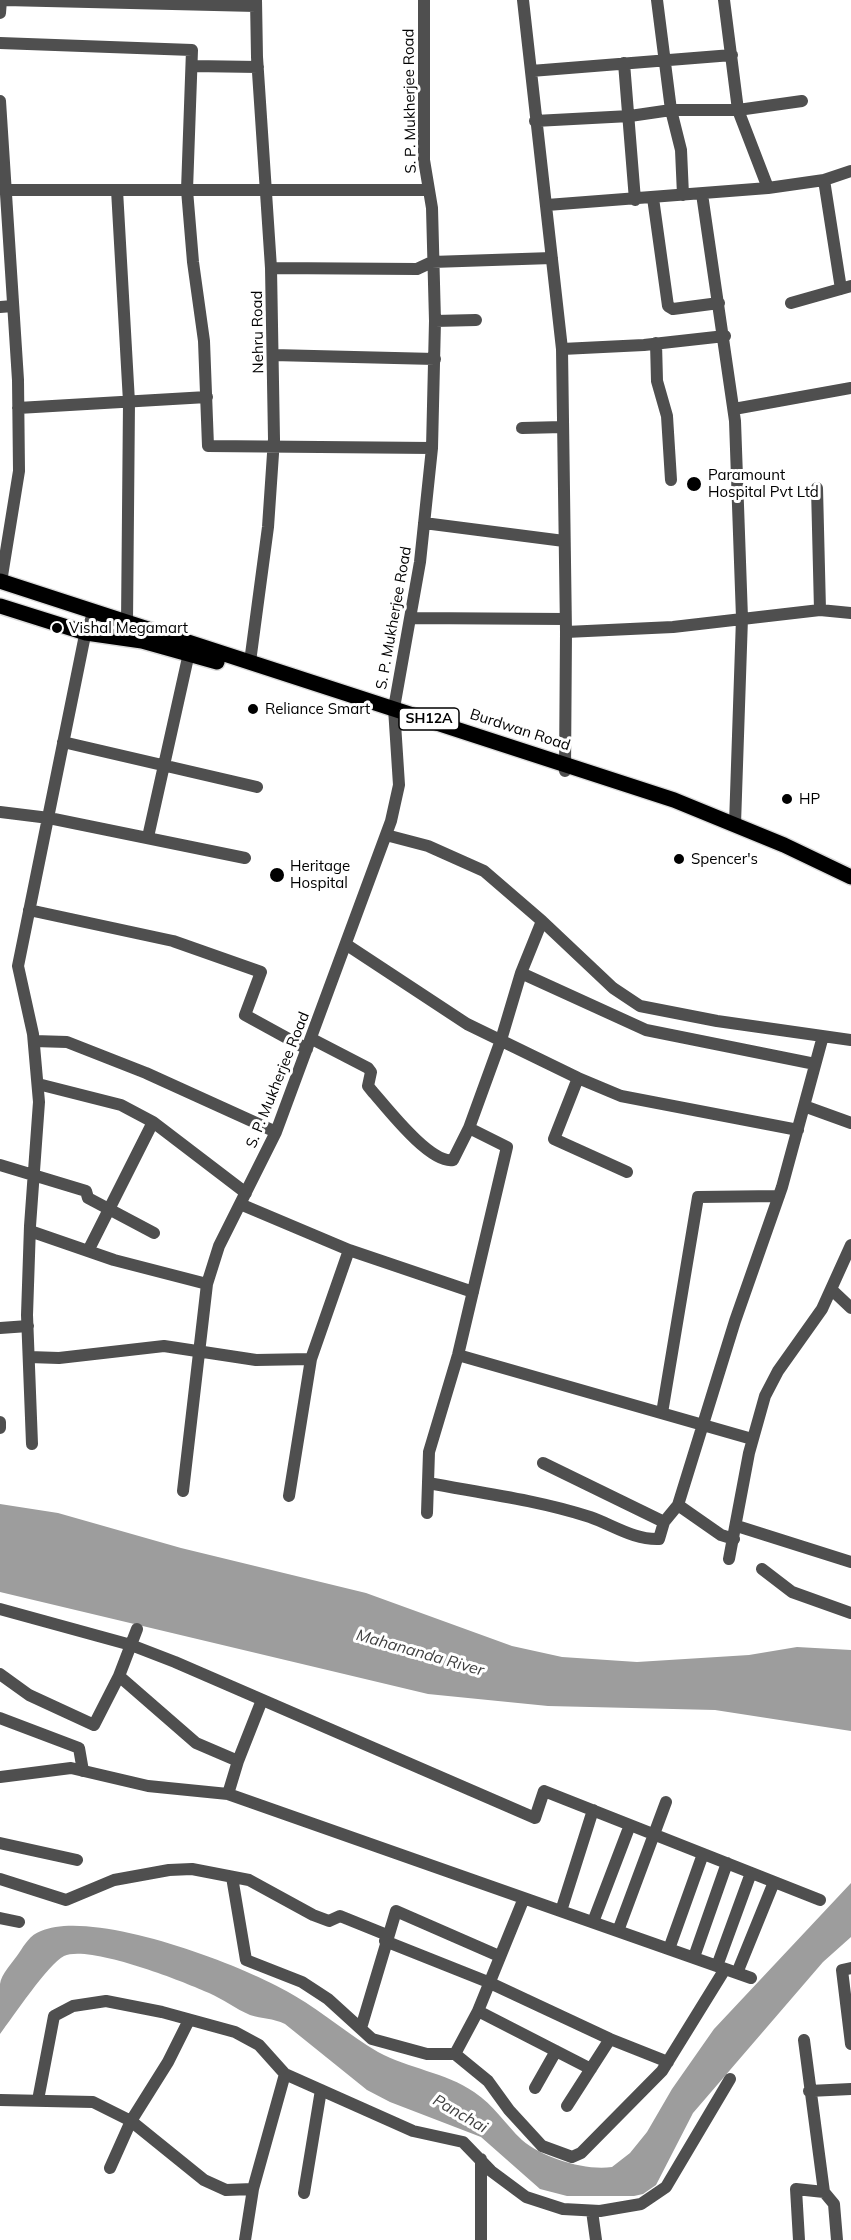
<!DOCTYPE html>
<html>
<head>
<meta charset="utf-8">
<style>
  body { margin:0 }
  canvas { display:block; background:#fff }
</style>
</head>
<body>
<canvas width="851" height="2240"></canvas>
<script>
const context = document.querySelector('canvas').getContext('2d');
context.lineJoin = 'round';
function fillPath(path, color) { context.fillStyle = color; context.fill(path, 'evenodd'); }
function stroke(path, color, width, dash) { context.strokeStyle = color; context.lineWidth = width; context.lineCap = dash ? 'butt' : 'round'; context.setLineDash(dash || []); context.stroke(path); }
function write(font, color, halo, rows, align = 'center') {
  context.font = font + ' Mulish,sans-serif'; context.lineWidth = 6; context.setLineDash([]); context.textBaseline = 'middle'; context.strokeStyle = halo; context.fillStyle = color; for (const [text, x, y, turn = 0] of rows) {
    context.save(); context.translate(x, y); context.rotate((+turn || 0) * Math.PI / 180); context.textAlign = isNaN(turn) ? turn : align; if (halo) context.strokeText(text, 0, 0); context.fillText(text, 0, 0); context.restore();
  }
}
const water = new Path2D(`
  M 0,1504 L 58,1513 L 181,1548 L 366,1593 L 512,1646 L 562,1657 L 637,1662 L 749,1655 L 797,1647 L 851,1650 L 851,1731 L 715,1710 L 548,1706 L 428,1694 L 0,1592 Z
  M 851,1883 L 851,1937 L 823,1962 L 693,2113 L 656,2185 L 643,2194 L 634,2196 L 567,2196 L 540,2189 L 481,2137 L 390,2102 L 367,2090 L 285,2024 C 273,2018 262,2019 250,2015 C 236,2009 223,1999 209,1993 C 183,1981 88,1944 64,1956 C 48,1964 13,2017 0,2034 C 0,2018 0,2000 0,1984 C 1,1974 13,1962 19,1953 C 25,1944 30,1935 41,1931 C 94,1908 247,1966 295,1996 C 324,2013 349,2035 378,2052 C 409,2069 445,2072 474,2092 C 494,2105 505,2124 522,2140 C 543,2158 585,2171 612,2167 L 630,2153 L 647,2132 L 672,2089 L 714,2029 Z`);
const minor = new Path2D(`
  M 5,0 L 256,6
  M 523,0 L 562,349 L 566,632 L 565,771
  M 657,0 L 671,110 L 681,150 L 683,195
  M 724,0 L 738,110 L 768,188
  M 0,13 L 1,0
  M 0,43 L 192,50 L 187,190 L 193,262 L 204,341 L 208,446 L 432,448
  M 624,63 L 635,200
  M 192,66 L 258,67
  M 531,71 L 732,55
  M 0,101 L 18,380 L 19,471 L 1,582
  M 535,121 L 630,116 L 671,110 L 738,110 L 802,101
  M 824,180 L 841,289
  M 5,190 L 428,190
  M 117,190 L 129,402 L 127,623
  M 702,194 L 735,421 L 742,618 L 735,824
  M 653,198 L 668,306 L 673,309 L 719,303
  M 547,205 L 768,188 L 824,180 L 851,171
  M 271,268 L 417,269 L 432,262 L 552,258
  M 791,303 L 851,286
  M 0,307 L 13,306
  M 435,321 L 476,320
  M 656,343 L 657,381 L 667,416 L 671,480
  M 562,349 L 644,345 L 725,336
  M 273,355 L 435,359
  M 18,408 L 207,397
  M 734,409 L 851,388
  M 522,428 L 563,427
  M 817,488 L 820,610
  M 424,523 L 564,541
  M 411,618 L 565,619
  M 566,632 L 673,627 L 820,610 L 851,613
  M 250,662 L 268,527 L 274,439 L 271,268 L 257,57 L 256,0
  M 63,742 L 257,787
  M 0,812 L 49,818 L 245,858
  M 386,835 L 428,846 L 484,871 L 542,921 L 613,988 L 640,1006 L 717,1021 L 851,1040
  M 148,837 L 189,653
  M 29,910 L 173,941 L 261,972 L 245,1015 L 307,1049
  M 347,945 L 467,1024 L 578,1078 L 621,1096 L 798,1130
  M 521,973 L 646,1030 L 815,1064
  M 312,1039 L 368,1068 L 371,1072 L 368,1086 L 372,1091 C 387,1108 430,1164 453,1160 L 469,1128
  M 34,1041 L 67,1042 L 146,1073 L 276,1132
  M 578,1078 L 554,1139 L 627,1172
  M 38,1084 L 121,1105 L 153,1122 L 246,1193
  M 804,1106 L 851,1123
  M 0,1165 L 86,1191 L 88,1198 L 154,1233
  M 240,1204 L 349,1250 L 473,1292
  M 30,1231 L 114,1260 L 207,1284
  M 88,1251 L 153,1122
  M 832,1290 L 851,1308
  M 0,1328 L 28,1326
  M 458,1355 L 752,1439
  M 29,1357 L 59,1358 L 164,1346 L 256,1360 L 311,1359
  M 662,1413 L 698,1197 L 779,1196
  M 0,1422 L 0,1428
  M 32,1444 L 27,1315 L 30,1226 L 39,1102 L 33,1034 L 18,966 L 84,640 L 94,611
  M 543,1463 L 664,1522
  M 428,1483 C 482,1493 537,1500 590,1517 C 613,1525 634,1540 659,1539 L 664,1522 L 678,1505 L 721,1535 L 734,1539
  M 183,1491 L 207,1284 L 219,1246 L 276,1132 L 391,821 L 399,785 L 394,708 L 420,562 L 432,448 L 435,321 L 432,208 L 424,160 L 424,0
  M 289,1496 L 311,1359 L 349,1250
  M 678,1505 L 735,1321 L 782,1187 L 823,1036
  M 427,1513 L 429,1452 L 458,1355 L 507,1147 L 469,1128 L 501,1040 L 521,973 L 542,921
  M 737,1526 L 851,1562
  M 729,1559 L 749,1453 L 765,1396 L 778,1371 L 822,1309 L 851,1245
  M 762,1569 L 792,1592 L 851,1613
  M 0,1609 L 131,1645 L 175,1662 L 535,1818 L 544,1791 L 820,1900
  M 0,1674 L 29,1695 L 94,1725 L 119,1676 L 137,1629
  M 119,1676 L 196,1743 L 238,1761 L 228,1794
  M 0,1718 L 79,1748 L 83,1771
  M 238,1761 L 262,1700
  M 0,1777 L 71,1768 L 148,1786 L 228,1794 L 751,1978
  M 0,1843 L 77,1860
  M 232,1877 L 246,1960 L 302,1982 L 328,1999 L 372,2039 L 427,2054 L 455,2054 L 488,2081 L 509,2110 L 542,2146 L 572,2157 L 581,2153 L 662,2071 L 725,1969
  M 0,1879 L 66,1900 L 114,1880 L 169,1870 L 192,1869 L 249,1880 L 313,1915 L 329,1921 L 340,1916 L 387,1935
  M 561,1911 L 593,1810
  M 0,1918 L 19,1922
  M 593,1922 L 630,1825
  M 618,1931 L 666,1802
  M 385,1941 L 488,1982 L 610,2039 L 668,2062
  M 669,1949 L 703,1854
  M 694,1957 L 727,1863
  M 717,1966 L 751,1873
  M 851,1968 L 842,1970 L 851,2044
  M 737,1973 L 774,1882
  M 478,2011 L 591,2069
  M 361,2028 L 396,1911 L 499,1956
  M 455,2054 L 478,2011 L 524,1898
  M 535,2088 L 556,2051
  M 809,2091 L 851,2089
  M 0,2100 L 93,2102 L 131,2121 L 204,2180 L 226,2190 L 253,2189
  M 38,2100 L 54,2016 L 73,2006 L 106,2001 L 162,2012 L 235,2032 L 259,2045 L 285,2074 L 413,2131 L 463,2142 L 491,2171 L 526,2197 L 563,2209 L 600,2211 L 641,2204 L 666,2187 L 730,2079
  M 567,2106 L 610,2039
  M 110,2168 L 131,2121 L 168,2062 L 189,2020
  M 824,2192 L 834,2204 L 837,2240
  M 304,2193 L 321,2090
  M 592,2211 L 596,2240
  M 245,2240 L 253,2189 L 285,2074
  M 481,2240 L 481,2159
  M 799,2240 L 796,2189 L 824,2192 L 804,2040`);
const primary = new Path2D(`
  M 0,581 L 674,800 L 784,845 L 851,877
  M 0,606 L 86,633 L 142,641 L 217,662`);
const markers = [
  [694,484,8,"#000"],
  [57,628,6,"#000"],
  [253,709,6,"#000"],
  [787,799,6,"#000"],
  [679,859,6,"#000"],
  [277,875,8,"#000"]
];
const shields = [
  [429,719,60]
];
const shieldNames = [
  ["SH12A",429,719]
];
const streetNames = [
  ["S. P. Mukherjee Road",410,101,-91],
  ["Nehru Road",258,332,-91],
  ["S. P. Mukherjee Road",394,618,-80],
  ["Burdwan Road",520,730,18],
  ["S. P. Mukherjee Road",278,1080,-68]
];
const poiNames = [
  ["Paramount",708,475],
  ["Hospital Pvt Ltd",708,492],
  ["Vishal Megamart",69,628],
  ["Reliance Smart",265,709],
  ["HP",799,799],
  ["Spencer's",691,859],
  ["Heritage",290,866],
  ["Hospital",290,883]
];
const waterNames = [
  ["Mahananda River",420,1653,16],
  ["Panchai",460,2114,30]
];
fillPath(water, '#9d9d9d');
stroke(primary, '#dbdbdb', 18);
stroke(minor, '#4f4f4f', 12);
stroke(primary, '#000', 15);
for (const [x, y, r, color] of markers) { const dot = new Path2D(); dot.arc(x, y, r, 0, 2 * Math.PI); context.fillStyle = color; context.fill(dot); stroke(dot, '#fff', 2); }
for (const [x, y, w] of shields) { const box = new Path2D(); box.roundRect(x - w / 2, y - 11, w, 22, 4.5); context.fillStyle = '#fff'; context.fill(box); stroke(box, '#000', 1.5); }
write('bold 14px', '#000', null, shieldNames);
write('15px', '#000', '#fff', streetNames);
write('15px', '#000', '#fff', poiNames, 'left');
write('italic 16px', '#3e3e3e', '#fff', waterNames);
</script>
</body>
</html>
